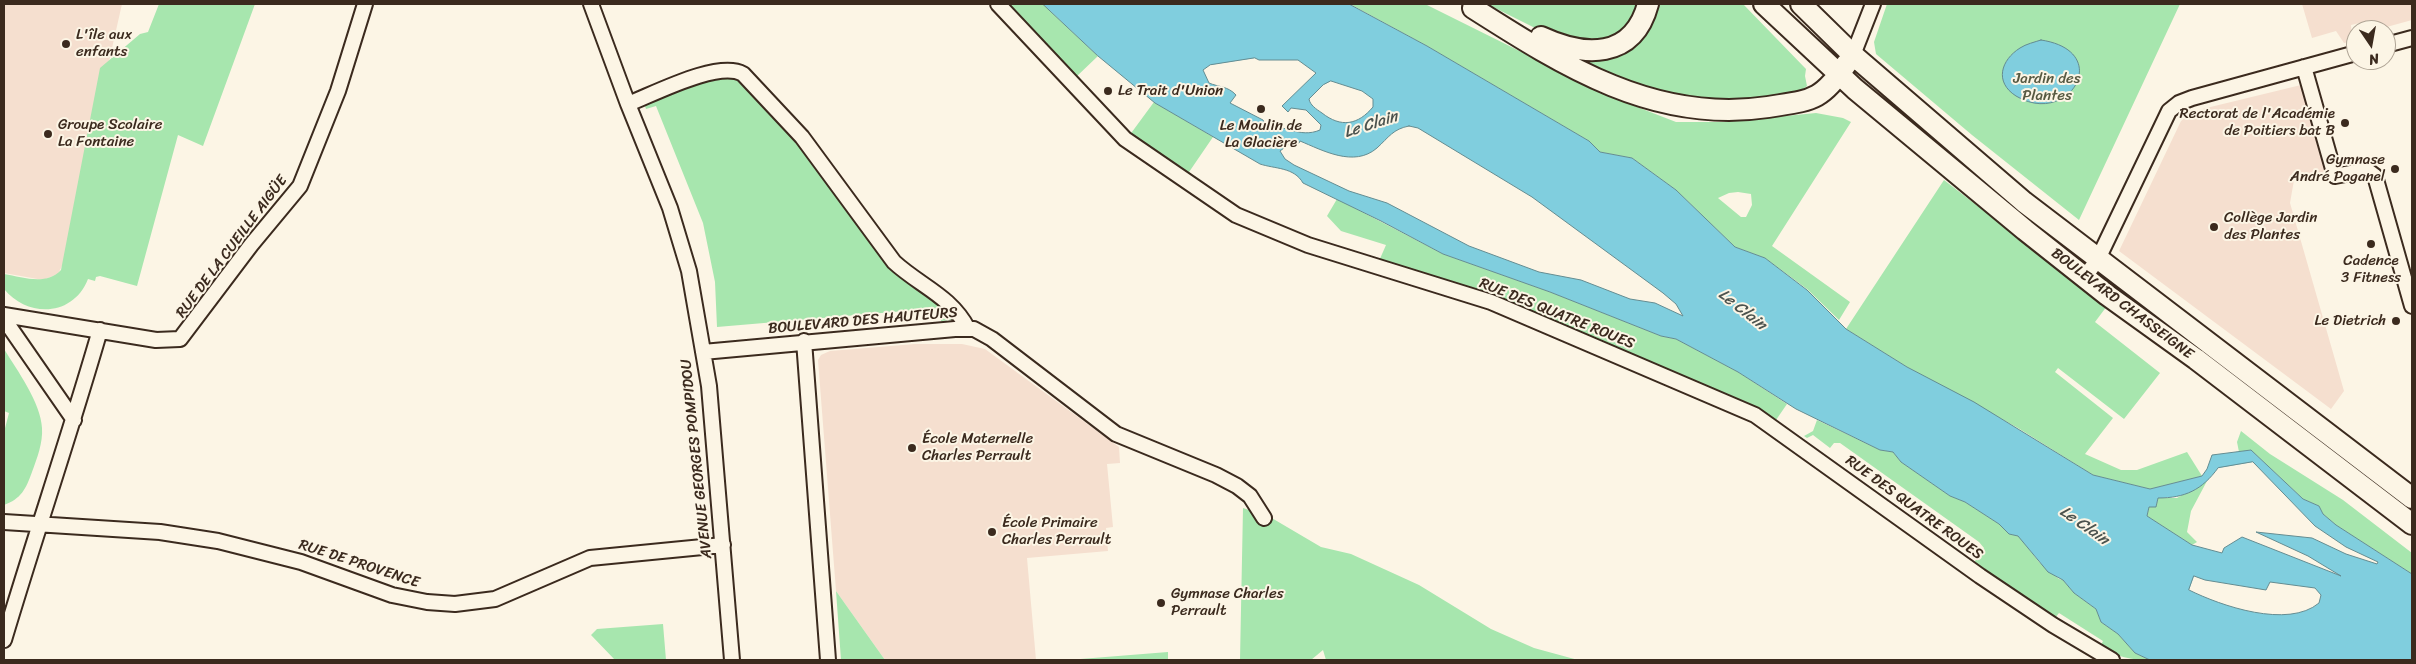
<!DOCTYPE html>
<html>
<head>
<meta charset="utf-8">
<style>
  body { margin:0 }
  #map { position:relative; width:2416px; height:664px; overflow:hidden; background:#fcf5e5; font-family:Sriracha,sans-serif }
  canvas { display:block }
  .frame { position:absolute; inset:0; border:5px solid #3b2a1e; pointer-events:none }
  .north { position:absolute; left:2346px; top:20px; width:50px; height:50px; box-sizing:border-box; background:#fcf5e5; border:1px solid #afa495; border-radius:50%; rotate:168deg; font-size:14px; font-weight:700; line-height:20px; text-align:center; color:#3b2a1e }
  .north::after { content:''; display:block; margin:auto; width:18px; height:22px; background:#3b2a1e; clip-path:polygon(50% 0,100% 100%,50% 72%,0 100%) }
</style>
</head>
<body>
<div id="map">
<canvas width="2416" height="664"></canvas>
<div class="frame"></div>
<div class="north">N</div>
</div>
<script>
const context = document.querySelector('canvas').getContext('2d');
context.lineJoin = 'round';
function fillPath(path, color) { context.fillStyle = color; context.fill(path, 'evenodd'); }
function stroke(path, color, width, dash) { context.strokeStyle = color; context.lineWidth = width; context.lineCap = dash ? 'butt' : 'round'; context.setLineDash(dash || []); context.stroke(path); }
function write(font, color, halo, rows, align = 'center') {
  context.font = font + ' Sriracha,sans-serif'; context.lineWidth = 4; context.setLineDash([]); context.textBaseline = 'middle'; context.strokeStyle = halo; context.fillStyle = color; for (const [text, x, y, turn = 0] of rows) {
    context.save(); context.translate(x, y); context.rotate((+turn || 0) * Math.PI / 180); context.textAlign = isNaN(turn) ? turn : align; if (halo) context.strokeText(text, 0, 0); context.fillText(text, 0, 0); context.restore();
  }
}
const built = new Path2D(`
  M 4,4 L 122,4 L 63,264 L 58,274 L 43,280 L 4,273 Z
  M 2302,4 L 2412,4 L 2412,20 L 2383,28 L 2372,20 L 2351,25 L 2352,38 L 2350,42 L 2344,43 L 2336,31 L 2312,38 Z
  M 2301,85 L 2326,172 L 2294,180 L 2290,203 L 2344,391 L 2331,409 L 2119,251 L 2181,121 L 2194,111 Z
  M 915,344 L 962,344 L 985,349 L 1119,447 L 1120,463 L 1107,464 L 1113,527 L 1106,528 L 1108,551 L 1027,558 L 1036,660 L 885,660 L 836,591 L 818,360 L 821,355 L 830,351 Z`);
const green = new Path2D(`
  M 159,4 L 255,4 L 203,146 L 178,135 L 137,286 L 100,276 L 96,277 L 95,281 L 88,279 C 73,317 28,318 4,289 L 4,274 C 23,277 46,286 61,270 L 100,68 L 140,34 L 148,32 Z
  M 1006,4 L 1043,4 L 1098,56 L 1076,77 Z
  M 1350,4 L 1425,4 L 1614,98 L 1676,122 L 1724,122 L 1816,113 L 1843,118 L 1851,122 L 1772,246 L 1850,302 L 1839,320 L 1807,289 L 1765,258 L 1735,247 L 1676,190 L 1632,158 L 1600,152 L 1589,141 L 1427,46 ZM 1738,192 L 1751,194 L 1752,205 L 1746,217 L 1741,217 L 1718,198 L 1729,193 Z
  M 1487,4 L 1641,4 L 1622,33 L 1598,44 L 1541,31 Z
  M 1657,4 L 1743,4 L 1806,69 L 1805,76 L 1807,86 L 1799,92 L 1767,103 L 1657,95 L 1586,62 L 1586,58 Z
  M 1887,4 L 2180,4 L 2079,220 L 1972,135 L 1876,54 L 1874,42 Z
  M 721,76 L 737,77 L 772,109 L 872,242 L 951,310 L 953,320 L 941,321 L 940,308 L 717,327 L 715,282 L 703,223 L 656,106 L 646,109 L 645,106 L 688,85 Z
  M 1154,102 L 1213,137 L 1187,175 L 1129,136 Z
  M 1944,180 L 2107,306 L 2095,322 L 2160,373 L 2124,419 L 2058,368 L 2055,372 L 2113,418 L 2085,454 L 2121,470 L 2137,470 L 2187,452 L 2202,476 L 2150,489 L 2093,475 L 2018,428 L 1907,367 L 1846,329 Z
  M 1337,199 L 1443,254 L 1550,292 L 1661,336 L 1676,339 L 1738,372 L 1787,404 L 1776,420 L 1754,408 L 1537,314 L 1379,261 L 1386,245 L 1341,231 L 1327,216 Z
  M 4,349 C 17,370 41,403 42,428 C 43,443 37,458 32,472 C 26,489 21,499 4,505 L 4,432 L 9,413 L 4,411 Z
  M 1817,420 L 1880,450 L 1893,452 L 1901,462 L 1950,496 L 1965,502 L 1999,524 L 2009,534 L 2018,535 L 2039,562 L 2059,579 L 2063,580 L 2074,593 L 2096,609 L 2101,622 L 2118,634 L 2135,653 L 2150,660 C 2131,660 2117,657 2100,647 L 2103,641 L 2059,613 L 2055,618 L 1973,564 L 1984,548 L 1979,542 L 1840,443 L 1834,443 L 1830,448 L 1813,435 L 1807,438 L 1804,436 L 1813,431 Z
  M 2241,431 L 2270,454 L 2343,500 L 2412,553 L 2412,574 L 2336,525 L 2323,514 L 2319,506 L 2303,499 L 2251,450 L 2239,452 L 2237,442 Z
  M 2207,481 L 2191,511 L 2187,532 L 2197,542 L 2192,545 L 2147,516 L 2149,507 L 2156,507 L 2158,498 L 2177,498 Z
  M 1243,508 L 1270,517 L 1321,547 L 1351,554 L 1419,585 L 1491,629 L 1534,648 L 1578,660 L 1326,660 L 1323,650 L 1311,660 L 1240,660 Z
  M 836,591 L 885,660 L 841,660 Z
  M 663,624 L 666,660 L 615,660 L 591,635 L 597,629 Z
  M 1168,652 L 1168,660 L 1068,660 Z`);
const water = new Path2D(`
  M 1043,4 L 1349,4 L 1427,46 L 1589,141 L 1600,152 L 1632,158 L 1676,190 L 1735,247 L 1765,258 L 1807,290 L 1846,329 L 1907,367 L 1974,402 L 2093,475 L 2150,489 L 2202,476 L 2207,469 L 2212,455 L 2251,450 L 2303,499 L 2319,506 L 2323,514 L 2336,525 L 2412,574 L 2412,660 L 2150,660 L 2135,653 L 2118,634 L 2101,622 L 2096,609 L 2074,593 L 2063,580 L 2048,572 L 2018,536 L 2009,534 L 1999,524 L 1965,502 L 1950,496 L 1901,462 L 1893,452 L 1880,450 L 1796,409 L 1738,372 L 1676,339 L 1661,336 L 1550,292 L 1443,254 L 1381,221 L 1303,183 C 1294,167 1275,169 1260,164 L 1155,103 L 1098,56 ZM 1255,58 L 1259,60 L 1298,60 L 1316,73 L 1282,106 L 1288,112 L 1291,108 L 1306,110 L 1321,125 L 1320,130 C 1299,139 1284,123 1267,128 L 1263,120 L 1230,103 L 1236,95 C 1228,86 1218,87 1209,83 L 1203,70 L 1210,65 ZM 1331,81 L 1362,91 L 1373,99 L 1373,107 C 1358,125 1341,128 1322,113 C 1316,109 1310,105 1309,99 L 1323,85 ZM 1409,126 L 1418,128 L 1532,197 L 1663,293 L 1676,304 L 1683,316 L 1655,303 L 1630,299 L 1581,280 L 1539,272 L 1469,246 L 1387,203 L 1349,191 L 1294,165 L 1285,159 L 1280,151 L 1292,142 L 1299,143 L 1300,141 C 1322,150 1354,168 1377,148 C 1389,137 1393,129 1409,126 ZM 2253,462 L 2315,526 L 2346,547 L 2378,562 L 2377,564 L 2346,554 L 2312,538 L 2256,532 L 2308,556 L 2341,576 L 2242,537 L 2224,548 L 2222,553 L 2192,545 L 2147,516 L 2149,507 L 2156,507 L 2158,498 C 2185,498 2202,490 2218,468 ZM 2194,576 L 2205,580 L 2266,590 L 2270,582 L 2315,588 L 2321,595 L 2319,603 C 2288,629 2221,606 2189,590 Z
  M 2041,40 C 2115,51 2069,128 2016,96 C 1994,82 2001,60 2020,48 C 2026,44 2035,42 2041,40 Z`);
const minor = new Path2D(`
  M 591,4 L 628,104 L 670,208 L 689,271 L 709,386 L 732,660
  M 998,4 L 1125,139 L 1236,215 L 1308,245 L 1491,302 L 1755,415 L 1980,576 L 2053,625 L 2112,660
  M 2386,45 L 2412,38
  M 1853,55 L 1873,4
  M 2304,67 L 2335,176 L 2367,170 L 2375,176 L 2412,306
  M 628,104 C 654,94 718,60 743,74 L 802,137 L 894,262 C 920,286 951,296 968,329
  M 2084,278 L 2098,259 L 2169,111 L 2179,103 L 2192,98 L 2356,53
  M 4,315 L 156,340 L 180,339 L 251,245 L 300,186 L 338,91 L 365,4
  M 4,319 L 74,420
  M 804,341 L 828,660
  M 703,352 L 955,329 L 974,329 L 992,339 L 1116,434 L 1216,475 L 1237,486 L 1250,496 L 1264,518
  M 4,522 L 160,532 L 218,541 L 301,562 L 392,595 L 427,602 L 455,604 L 495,599 L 590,558 L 723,545
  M 4,640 C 35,536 70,434 100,330`);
const secondary = new Path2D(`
  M 1764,4 L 1855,89 L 2025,230 L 2107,295 L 2196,359 L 2412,524
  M 1801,4 L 1853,55 L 2024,202 L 2412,498
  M 1473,8 C 1564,66 1655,124 1768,107 C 1811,100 1821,102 1847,63
  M 1541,37 C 1584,57 1633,60 1648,4`);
const markers = [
  [66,44,5,"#3b2a1e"],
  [1108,91,5,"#3b2a1e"],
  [1261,109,5,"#3b2a1e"],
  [2345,123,5,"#3b2a1e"],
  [48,134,5,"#3b2a1e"],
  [2395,169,5,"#3b2a1e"],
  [2214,227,5,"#3b2a1e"],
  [2371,244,5,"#3b2a1e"],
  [2396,321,5,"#3b2a1e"],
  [912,448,5,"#3b2a1e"],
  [992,532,5,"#3b2a1e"],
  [1161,603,5,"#3b2a1e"]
];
const poiNames = [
  ["L'île aux",76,35],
  ["enfants",76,52],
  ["Le Trait d'Union",1118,91],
  ["Rectorat de l'Académie",2335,114,"right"],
  ["de Poitiers bat B",2335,131,"right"],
  ["Groupe Scolaire",58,125],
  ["La Fontaine",58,142],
  ["Le Moulin de",1261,126,"center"],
  ["La Glacière",1261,143,"center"],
  ["Gymnase",2385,160,"right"],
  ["André Paganel",2385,177,"right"],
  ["Collège Jardin",2224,218],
  ["des Plantes",2224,235],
  ["Cadence",2371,261,"center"],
  ["3 Fitness",2371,278,"center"],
  ["Le Dietrich",2386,321,"right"],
  ["École Maternelle",922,439],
  ["Charles Perrault",922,456],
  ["École Primaire",1002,523],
  ["Charles Perrault",1002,540],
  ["Gymnase Charles",1171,594],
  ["Perrault",1171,611]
];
const parkNames = [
  ["Jardin des",2047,79],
  ["Plantes",2047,96]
];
const streetNames = [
  ["RUE DE LA CUEILLE AIGÜE",232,247,-53],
  ["BOULEVARD CHASSEIGNE",2122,304,37],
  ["RUE DES QUATRE ROUES",1557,314,22],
  ["BOULEVARD DES HAUTEURS",863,321,-5],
  ["AVENUE GEORGES POMPIDOU",697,459,-96],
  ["RUE DES QUATRE ROUES",1914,508,36],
  ["RUE DE PROVENCE",359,564,18]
];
const waterNames = [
  ["Le Clain",1371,125,-18],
  ["Le Clain",1742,310,38],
  ["Le Clain",2084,526,35]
];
fillPath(built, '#f5dfcf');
fillPath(green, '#a7e6ae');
fillPath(water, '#80cede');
stroke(water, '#648c91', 1);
stroke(minor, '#3b2a1e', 18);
stroke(secondary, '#3b2a1e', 24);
stroke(minor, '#fcf5e5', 14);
stroke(secondary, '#fcf5e5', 20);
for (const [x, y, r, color] of markers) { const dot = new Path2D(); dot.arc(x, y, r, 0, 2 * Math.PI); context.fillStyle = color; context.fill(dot); stroke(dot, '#fcf5e5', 2); }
write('15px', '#3b2a1e', '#fcf5e5', poiNames, 'left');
write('15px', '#565942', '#fcf5e5', parkNames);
write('15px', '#3b2a1e', '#fcf5e5', streetNames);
write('italic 16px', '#4c534e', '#fcf5e5', waterNames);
</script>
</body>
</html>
